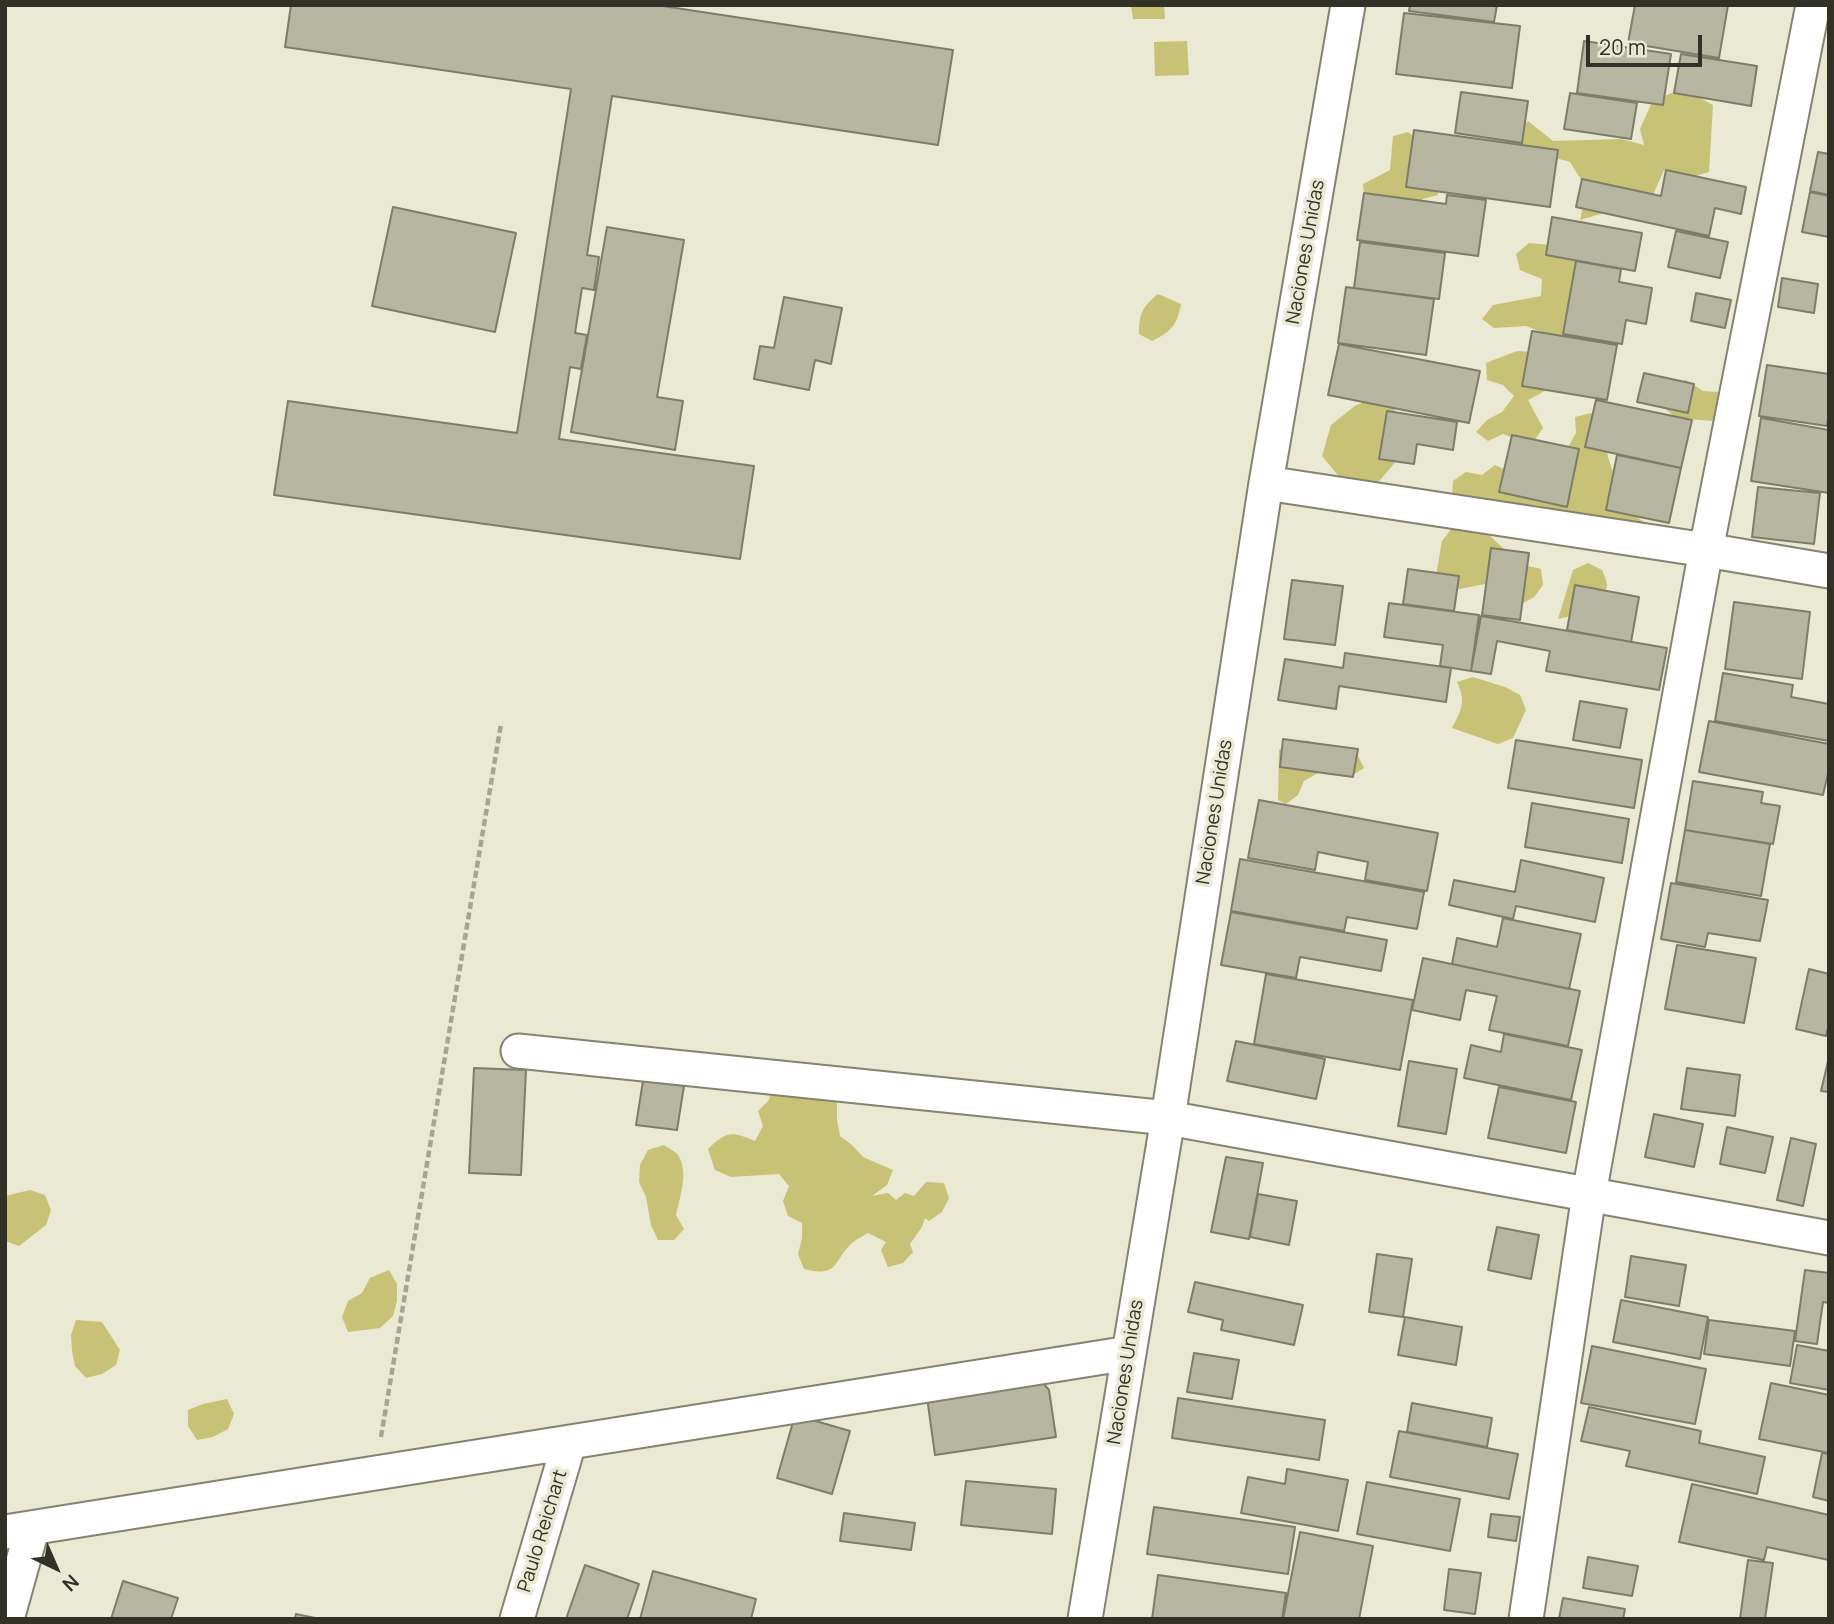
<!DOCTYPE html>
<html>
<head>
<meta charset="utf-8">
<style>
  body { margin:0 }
  #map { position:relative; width:1834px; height:1624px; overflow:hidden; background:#eae9d3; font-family:Manrope,sans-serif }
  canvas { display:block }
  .frame { position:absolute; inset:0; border:7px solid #313128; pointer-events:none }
  .north { position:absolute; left:21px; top:1533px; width:70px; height:70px; -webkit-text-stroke:5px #eae9d3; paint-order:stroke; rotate:136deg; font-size:19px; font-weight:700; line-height:28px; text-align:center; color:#313128 }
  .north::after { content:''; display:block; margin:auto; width:24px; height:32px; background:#313128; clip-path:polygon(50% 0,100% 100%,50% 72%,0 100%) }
  .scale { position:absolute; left:1586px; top:35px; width:116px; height:32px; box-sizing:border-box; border:4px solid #313128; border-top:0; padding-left:9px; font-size:21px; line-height:24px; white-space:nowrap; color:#313128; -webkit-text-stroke:5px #eae9d3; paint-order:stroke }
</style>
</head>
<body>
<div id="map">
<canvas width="1834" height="1624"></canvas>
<div class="frame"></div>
<div class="north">N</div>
<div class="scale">20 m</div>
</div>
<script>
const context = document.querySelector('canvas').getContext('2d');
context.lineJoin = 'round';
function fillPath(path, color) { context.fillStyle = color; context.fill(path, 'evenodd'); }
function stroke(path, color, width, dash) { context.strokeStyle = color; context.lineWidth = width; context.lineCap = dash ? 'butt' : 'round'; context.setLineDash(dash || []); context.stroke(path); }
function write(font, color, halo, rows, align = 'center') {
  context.font = font + ' Manrope,sans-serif'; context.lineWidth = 7; context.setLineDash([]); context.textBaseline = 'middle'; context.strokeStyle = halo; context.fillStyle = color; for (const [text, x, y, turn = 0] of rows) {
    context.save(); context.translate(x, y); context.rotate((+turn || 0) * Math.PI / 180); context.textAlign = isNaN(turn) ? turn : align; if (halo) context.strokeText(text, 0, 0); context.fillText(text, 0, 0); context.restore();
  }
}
const green = new Path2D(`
  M 1131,5 L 1164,5 L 1165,19 L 1133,19 Z
  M 1187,41 L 1189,75 L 1155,76 L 1154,42 Z
  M 1683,89 L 1713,105 L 1709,172 L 1679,181 L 1664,170 L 1641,222 L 1611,211 L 1580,220 L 1587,189 L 1570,162 L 1508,145 L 1528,121 L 1553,141 L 1621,139 L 1644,145 L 1640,129 L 1653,100 Z
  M 1408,132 L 1428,148 L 1436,178 L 1438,195 L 1423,199 L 1406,229 L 1384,253 L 1363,245 L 1365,200 L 1363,184 L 1390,170 L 1393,136 Z
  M 1529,243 L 1562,246 L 1578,250 L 1574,267 L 1593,310 L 1576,334 L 1569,348 L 1553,344 L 1541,332 L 1526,326 L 1494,328 L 1482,319 L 1493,305 L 1541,296 L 1542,279 L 1520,270 L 1516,254 Z
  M 1158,294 L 1181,304 C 1177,325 1172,331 1152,341 L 1139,334 C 1139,314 1142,307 1158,294 Z
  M 1517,351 L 1534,352 L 1551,377 L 1543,392 L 1528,400 L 1543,428 L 1534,441 L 1519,440 L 1503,434 L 1488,441 L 1476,432 L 1487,420 L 1502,412 L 1514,396 L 1503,385 L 1487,380 L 1486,363 Z
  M 1686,380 L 1703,391 L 1719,392 L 1726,406 L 1724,422 L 1676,418 L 1663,407 L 1671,384 Z
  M 1385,396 L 1408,429 L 1397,460 L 1375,486 L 1342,480 L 1322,456 L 1331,425 L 1356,405 Z
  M 1591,413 L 1603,424 L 1608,457 L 1613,472 L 1612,488 L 1631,513 L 1644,522 L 1632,533 L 1570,519 L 1541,506 L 1469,502 L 1452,497 L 1453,481 L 1466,472 L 1482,475 L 1495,465 L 1510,472 L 1568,447 L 1576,433 L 1575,417 Z
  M 1467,524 L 1483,529 L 1506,551 L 1524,565 L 1541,569 L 1543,585 L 1534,597 L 1520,605 L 1500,581 L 1460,589 L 1442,591 L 1436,576 L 1442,541 L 1452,528 Z
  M 1588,563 L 1602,570 C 1604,575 1607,581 1607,586 C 1604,605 1575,616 1558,619 L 1573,570 Z
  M 1473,677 L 1505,687 L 1520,695 L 1526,710 L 1513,738 L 1498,744 L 1452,728 C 1462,709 1466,702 1457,682 Z
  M 1293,740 L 1309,741 L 1324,749 L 1357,754 L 1364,768 L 1350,777 L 1318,773 L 1304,781 L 1298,795 L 1286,804 L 1278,800 L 1279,750 Z
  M 818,1063 L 831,1074 L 831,1090 L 837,1104 L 837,1120 L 840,1136 L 852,1145 L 863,1157 L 893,1170 L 887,1185 L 872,1196 L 888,1193 L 896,1200 L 905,1193 L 914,1196 L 926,1182 L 944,1183 L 949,1198 L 942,1212 L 929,1221 L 925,1218 L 922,1227 L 910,1244 L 913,1252 L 903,1263 L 888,1267 L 881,1250 L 886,1242 L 868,1233 C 863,1236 857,1239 853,1242 C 832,1261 840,1278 804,1269 L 798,1254 L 802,1238 L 802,1223 L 788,1216 L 783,1201 L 789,1186 L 779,1174 L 731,1177 L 715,1170 L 708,1149 C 727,1131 731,1131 755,1141 L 763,1126 L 758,1111 L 769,1100 L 772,1083 L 787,1074 Z
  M 664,1145 C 668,1148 675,1151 678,1155 C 689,1172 680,1197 676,1215 L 684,1229 L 674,1240 L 658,1240 L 651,1225 L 646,1197 L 639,1182 L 640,1165 L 648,1150 Z
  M 30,1190 L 45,1195 L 51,1210 L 46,1225 L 19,1246 L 5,1241 L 5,1196 Z
  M 389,1270 L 397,1284 L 397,1301 L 393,1316 L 380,1328 L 348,1332 L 342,1317 L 348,1301 L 362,1293 L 370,1278 Z
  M 76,1320 L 102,1322 L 120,1350 L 116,1365 L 102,1374 L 86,1378 L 75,1366 L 72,1351 L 71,1335 Z
  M 227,1399 L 234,1414 L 228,1429 L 213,1437 L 197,1440 L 188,1426 L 188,1410 L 203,1404 Z`);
const building = new Path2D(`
  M 291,5 L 656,5 L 953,50 L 938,145 L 612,96 L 587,255 L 599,257 L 594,290 L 582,288 L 575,333 L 587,335 L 581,369 L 570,367 L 559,439 L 754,466 L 740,559 L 274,495 L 288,401 L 517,433 L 571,89 L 285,47 Z
  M 1410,5 L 1497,5 L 1494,22 L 1409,11 Z
  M 1635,5 L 1728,5 L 1719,58 L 1628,43 Z
  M 1404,13 L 1520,26 L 1512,88 L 1396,74 Z
  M 1584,41 L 1671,54 L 1663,105 L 1577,93 Z
  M 1681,54 L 1757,66 L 1751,106 L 1674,93 Z
  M 1461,92 L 1528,101 L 1522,143 L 1455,133 Z
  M 1570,93 L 1637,103 L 1631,139 L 1564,129 Z
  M 1414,130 L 1558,150 L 1550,207 L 1406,187 Z
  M 1818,152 L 1829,154 L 1829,195 L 1810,191 Z
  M 1666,170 L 1746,187 L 1741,214 L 1715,208 L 1709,236 L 1576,207 L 1582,179 L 1661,196 Z
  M 1810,192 L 1829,196 L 1829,237 L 1802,232 Z
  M 1364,193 L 1446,204 L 1447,195 L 1486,200 L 1478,256 L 1357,240 Z
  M 393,207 L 516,233 L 495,332 L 372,306 Z
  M 1552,217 L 1642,233 L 1635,271 L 1546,255 Z
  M 607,227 L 684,240 L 657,397 L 683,401 L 675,450 L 571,432 Z
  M 1676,231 L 1728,242 L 1720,278 L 1668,267 Z
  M 1360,242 L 1445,253 L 1439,299 L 1354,288 Z
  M 1576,261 L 1621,269 L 1619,282 L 1652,288 L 1646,324 L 1626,320 L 1622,344 L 1563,334 Z
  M 1782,278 L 1818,284 L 1814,313 L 1778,307 Z
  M 1346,287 L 1434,299 L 1426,355 L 1338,343 Z
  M 1696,293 L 1731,300 L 1725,328 L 1691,321 Z
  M 784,297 L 842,308 L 831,364 L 815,360 L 809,390 L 754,379 L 760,346 L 774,348 Z
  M 1532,331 L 1617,345 L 1607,400 L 1522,386 Z
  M 1339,344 L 1480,371 L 1469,423 L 1328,395 Z
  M 1767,365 L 1829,374 L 1829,412 L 1827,426 L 1759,416 Z
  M 1644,373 L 1694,384 L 1688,413 L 1637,402 Z
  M 1596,400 L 1692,420 L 1681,468 L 1585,447 Z
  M 1387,411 L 1457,422 L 1453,450 L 1417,444 L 1414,464 L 1379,459 Z
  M 1761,418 L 1829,430 L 1829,493 L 1751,481 Z
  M 1512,435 L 1579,449 L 1567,507 L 1499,492 Z
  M 1617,455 L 1681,468 L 1669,523 L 1606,510 Z
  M 1758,487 L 1820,493 L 1814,544 L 1752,537 Z
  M 1491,548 L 1529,553 L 1520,620 L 1482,615 Z
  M 1408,569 L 1459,576 L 1454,611 L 1403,604 Z
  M 1292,580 L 1343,586 L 1335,645 L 1284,639 Z
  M 1575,585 L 1639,597 L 1631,642 L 1567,630 Z
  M 1734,602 L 1810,612 L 1802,679 L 1725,669 Z
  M 1389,603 L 1479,615 L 1471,671 L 1440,666 L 1443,645 L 1384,637 Z
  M 1481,616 L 1667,648 L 1659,690 L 1546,671 L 1550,651 L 1497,641 L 1491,674 L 1471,671 Z
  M 1345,653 L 1451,668 L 1446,702 L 1339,686 L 1336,709 L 1278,700 L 1285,659 L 1343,668 Z
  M 1723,673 L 1793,685 L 1791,697 L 1829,704 L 1829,741 L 1715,721 Z
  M 1580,701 L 1627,709 L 1620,748 L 1573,740 Z
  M 1709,721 L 1829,744 L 1829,769 L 1823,795 L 1699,772 Z
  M 1283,739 L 1358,749 L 1353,777 L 1280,767 Z
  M 1516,740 L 1642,760 L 1634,808 L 1508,788 Z
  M 1693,781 L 1763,792 L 1761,803 L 1780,806 L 1773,844 L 1685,830 Z
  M 1259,800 L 1438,833 L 1427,891 L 1365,880 L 1368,862 L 1318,852 L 1315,870 L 1248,858 Z
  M 1532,803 L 1629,819 L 1622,863 L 1525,847 Z
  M 1685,830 L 1770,844 L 1761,896 L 1676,882 Z
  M 1240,859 L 1424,892 L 1417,929 L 1347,917 L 1344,931 L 1231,911 Z
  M 1521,860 L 1604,878 L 1595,922 L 1516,906 L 1513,919 L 1449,905 L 1454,880 L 1515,892 Z
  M 1671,883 L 1768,900 L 1760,941 L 1708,933 L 1705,947 L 1661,939 Z
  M 1231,912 L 1387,940 L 1381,971 L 1300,957 L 1296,978 L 1221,965 Z
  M 1503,918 L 1581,934 L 1569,989 L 1452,964 L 1457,938 L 1497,947 Z
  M 1677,945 L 1756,958 L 1744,1023 L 1665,1009 Z
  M 1423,958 L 1580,991 L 1568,1046 L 1489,1030 L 1497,996 L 1466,990 L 1460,1020 L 1412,1010 Z
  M 1809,969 L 1829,974 L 1829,1024 L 1826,1036 L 1796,1029 Z
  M 1266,974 L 1413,1000 L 1400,1070 L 1254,1044 Z
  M 1504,1034 L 1582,1050 L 1571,1100 L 1464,1078 L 1471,1045 L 1501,1052 Z
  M 1236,1041 L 1325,1059 L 1316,1099 L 1227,1081 Z
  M 1829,1057 L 1829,1092 L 1821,1091 Z
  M 1409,1061 L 1457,1069 L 1446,1134 L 1398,1126 Z
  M 474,1068 L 526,1070 L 521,1175 L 469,1173 Z
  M 1687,1068 L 1740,1075 L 1735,1116 L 1681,1109 Z
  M 643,1081 L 684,1086 L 677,1130 L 636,1125 Z
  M 1499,1087 L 1576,1102 L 1566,1153 L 1488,1138 Z
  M 1654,1114 L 1703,1124 L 1694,1167 L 1645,1157 Z
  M 1727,1127 L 1773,1137 L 1765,1173 L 1720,1164 Z
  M 1791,1138 L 1816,1144 L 1803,1206 L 1777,1200 Z
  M 1226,1157 L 1263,1163 L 1249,1239 L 1211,1232 Z
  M 1258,1194 L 1297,1201 L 1289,1245 L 1250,1237 Z
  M 1497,1227 L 1539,1235 L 1531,1279 L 1488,1270 Z
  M 1377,1254 L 1412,1259 L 1403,1317 L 1369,1312 Z
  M 1631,1256 L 1686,1265 L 1679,1306 L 1625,1297 Z
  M 1805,1270 L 1829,1273 L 1829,1303 L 1823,1302 L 1817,1344 L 1795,1341 Z
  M 1195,1282 L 1303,1305 L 1294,1345 L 1221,1330 L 1223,1320 L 1188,1312 Z
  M 1621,1300 L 1708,1317 L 1700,1359 L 1613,1342 Z
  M 1405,1317 L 1462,1327 L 1456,1365 L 1398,1355 Z
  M 1709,1320 L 1795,1331 L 1790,1366 L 1704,1354 Z
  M 1797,1345 L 1829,1351 L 1829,1390 L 1790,1383 Z
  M 1592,1346 L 1706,1369 L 1695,1424 L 1581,1403 Z
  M 1194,1353 L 1239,1360 L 1232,1399 L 1187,1392 Z
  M 1034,1373 L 1049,1390 L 1056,1437 L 935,1455 L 926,1390 Z
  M 1771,1383 L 1829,1395 L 1829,1453 L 1759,1439 Z
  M 1178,1398 L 1325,1420 L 1319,1460 L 1172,1438 Z
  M 1412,1403 L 1492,1418 L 1487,1447 L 1407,1432 Z
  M 1589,1407 L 1701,1431 L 1699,1443 L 1765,1457 L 1757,1494 L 1626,1466 L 1630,1451 L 1581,1441 Z
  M 795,1415 L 850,1431 L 832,1494 L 777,1478 Z
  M 1399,1431 L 1518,1454 L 1509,1499 L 1390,1477 Z
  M 1822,1453 L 1829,1454 L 1829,1501 L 1813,1497 Z
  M 1287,1469 L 1348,1480 L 1338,1531 L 1241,1513 L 1248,1477 L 1285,1484 Z
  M 966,1481 L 1056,1489 L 1052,1534 L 961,1525 Z
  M 1367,1482 L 1460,1499 L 1450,1551 L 1357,1534 Z
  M 1692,1484 L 1829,1515 L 1829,1560 L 1767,1547 L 1764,1560 L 1679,1542 Z
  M 1154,1507 L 1295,1527 L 1288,1574 L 1147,1554 Z
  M 844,1513 L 915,1523 L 911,1550 L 840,1541 Z
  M 1491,1514 L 1520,1517 L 1516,1541 L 1488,1537 Z
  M 1300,1532 L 1373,1546 L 1359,1619 L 1283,1619 Z
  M 1588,1557 L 1638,1566 L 1632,1596 L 1583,1588 Z
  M 1748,1560 L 1773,1563 L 1765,1619 L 1740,1619 Z
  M 585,1565 L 639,1584 L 627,1619 L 566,1619 Z
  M 1449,1569 L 1481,1573 L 1475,1614 L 1444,1610 Z
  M 653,1571 L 756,1599 L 751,1619 L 640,1619 Z
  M 1158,1575 L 1286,1593 L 1282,1619 L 1152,1619 Z
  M 123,1581 L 178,1598 L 171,1619 L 111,1619 Z
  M 1563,1598 L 1625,1609 L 1623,1619 L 1559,1619 Z
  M 296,1614 L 320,1619 L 295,1619 Z`);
const path = new Path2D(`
  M 381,1437 L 501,724`);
const street = new Path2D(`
  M 1266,483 L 1706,550 L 1829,571
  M 518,1051 L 1168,1118 L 1829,1238
  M 5,1532 L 1129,1353
  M 7,1619 L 32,1529
  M 517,1619 L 569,1443
  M 1085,1619 L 1168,1118 L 1266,483 L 1348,5
  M 1526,1619 L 1589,1194 L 1706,550 L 1813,5`);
const streetNames = [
  ["Naciones Unidas",1306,252,-80],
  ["Naciones Unidas",1215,812,-81],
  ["Naciones Unidas",1126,1372,-81],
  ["Paulo Reichart",543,1531,-73]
];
fillPath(green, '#c8c276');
fillPath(building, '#b7b6a1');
stroke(building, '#7e7d69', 2);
stroke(street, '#84836f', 37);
stroke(path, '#a5a593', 4.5, [7, 3.5]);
stroke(street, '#fff', 33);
write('19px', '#313128', '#eae9d3', streetNames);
</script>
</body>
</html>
